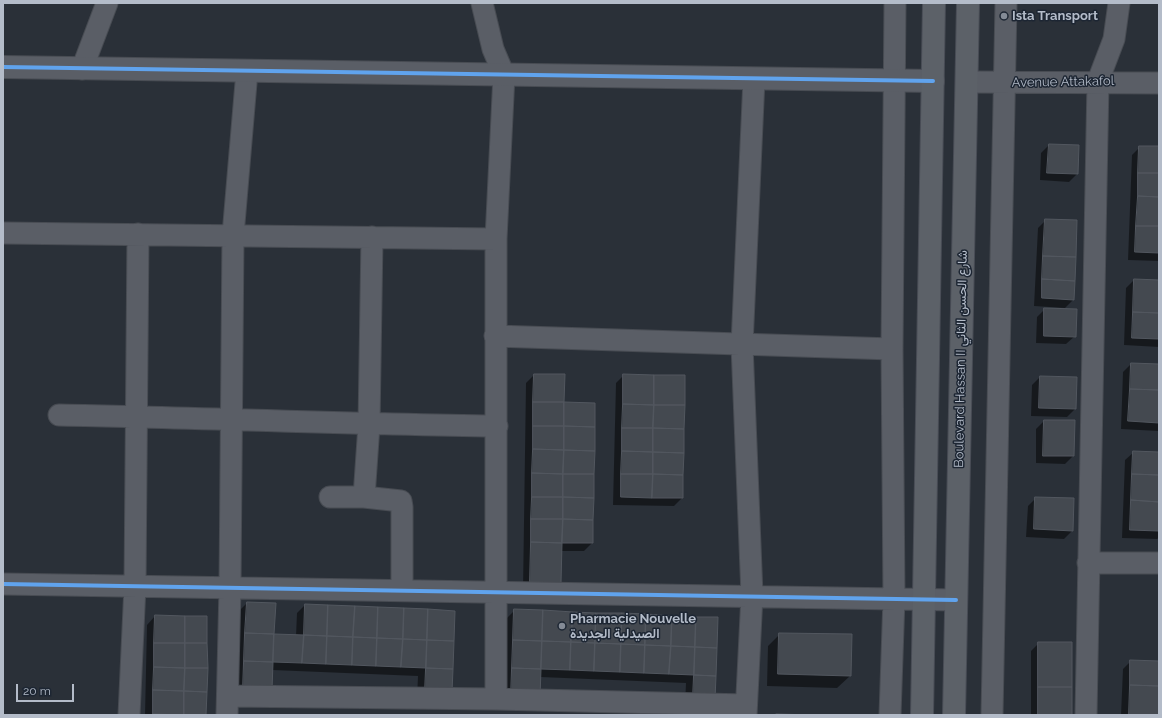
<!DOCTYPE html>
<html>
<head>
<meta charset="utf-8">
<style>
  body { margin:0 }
  #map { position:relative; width:1162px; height:718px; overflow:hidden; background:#2a3038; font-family:Raleway,sans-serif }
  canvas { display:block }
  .frame { position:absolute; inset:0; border:4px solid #b4bcc9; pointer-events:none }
  .scale { position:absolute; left:16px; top:684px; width:58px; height:18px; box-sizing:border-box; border:2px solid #b4bcc9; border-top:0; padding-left:5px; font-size:12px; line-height:14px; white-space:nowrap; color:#b4bcc9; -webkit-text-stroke:3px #1d2633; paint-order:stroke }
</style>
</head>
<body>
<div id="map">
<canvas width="1162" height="718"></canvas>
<div class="frame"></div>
<div class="scale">20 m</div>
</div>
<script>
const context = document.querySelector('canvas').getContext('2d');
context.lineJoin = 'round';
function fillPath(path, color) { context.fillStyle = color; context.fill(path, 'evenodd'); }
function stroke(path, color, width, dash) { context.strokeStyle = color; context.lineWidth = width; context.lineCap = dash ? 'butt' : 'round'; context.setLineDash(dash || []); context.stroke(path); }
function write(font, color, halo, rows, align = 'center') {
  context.font = font + ' Raleway,Vazirmatn,sans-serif'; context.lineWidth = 3; context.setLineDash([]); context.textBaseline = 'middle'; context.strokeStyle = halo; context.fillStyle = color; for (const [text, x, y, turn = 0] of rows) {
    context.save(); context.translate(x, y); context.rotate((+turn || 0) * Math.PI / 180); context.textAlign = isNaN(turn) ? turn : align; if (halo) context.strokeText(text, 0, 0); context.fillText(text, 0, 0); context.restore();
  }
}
const shadow = new Path2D(`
  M 1049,145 L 1077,174 L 1069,182 L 1040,180 L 1041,153 Z
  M 1140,147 L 1159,147 L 1159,261 L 1128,260 L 1132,155 Z
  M 1046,220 L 1073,300 L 1065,308 L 1034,306 L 1038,228 Z
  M 1134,280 L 1159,281 L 1159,347 L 1124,345 L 1126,288 Z
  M 1045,309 L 1075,336 L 1066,344 L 1036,343 L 1037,317 Z
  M 1131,364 L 1159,365 L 1158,431 L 1121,429 L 1123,372 Z
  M 534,375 L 563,403 L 594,404 L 592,543 L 584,551 L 561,551 L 560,582 L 523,590 L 526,383 Z
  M 624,375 L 682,498 L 674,506 L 613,505 L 616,383 Z
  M 1040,377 L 1075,409 L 1067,417 L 1031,416 L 1032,385 Z
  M 1044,421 L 1073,456 L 1065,464 L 1036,463 L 1036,429 Z
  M 1134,452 L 1159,453 L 1159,538 L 1157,539 L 1122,538 L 1125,460 Z
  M 1036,498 L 1072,531 L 1064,539 L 1026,537 L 1028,506 Z
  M 247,603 L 273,635 L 296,636 L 297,613 L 305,605 L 454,612 L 451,692 L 417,699 L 418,676 L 272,670 L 235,696 L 239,611 Z
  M 515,610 L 717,618 L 714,699 L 685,706 L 686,683 L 540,677 L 503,703 L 507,618 Z
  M 155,616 L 204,715 L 145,715 L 147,625 Z
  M 780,634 L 850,676 L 837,688 L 767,686 L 768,646 Z
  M 1039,643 L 1071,715 L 1031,715 L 1031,651 Z
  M 1131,661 L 1159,662 L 1159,715 L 1121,715 L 1123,669 Z`);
const building = new Path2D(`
  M 1049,144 L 1079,145 L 1078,174 L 1047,173 Z
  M 1139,146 L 1159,146 L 1159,173 L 1138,173 Z
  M 1138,173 L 1159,173 L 1159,197 L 1138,196 Z
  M 1138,196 L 1159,197 L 1159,226 L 1136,226 Z
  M 1045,219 L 1077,220 L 1076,257 L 1043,256 Z
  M 1136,226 L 1159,226 L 1159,253 L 1135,252 Z
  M 1043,256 L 1076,257 L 1075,281 L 1042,279 Z
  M 1042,279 L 1075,281 L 1074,300 L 1042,298 Z
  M 1134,279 L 1159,280 L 1159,313 L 1133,312 Z
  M 1044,308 L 1077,309 L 1076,337 L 1044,336 Z
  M 1133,312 L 1159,313 L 1159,339 L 1132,338 Z
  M 1131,363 L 1159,364 L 1159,390 L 1130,389 Z
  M 534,374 L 565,374 L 564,402 L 533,402 Z
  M 623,374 L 654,375 L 654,405 L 623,404 Z
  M 654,375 L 685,375 L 685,405 L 654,405 Z
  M 1040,376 L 1077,377 L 1076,409 L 1039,408 Z
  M 1130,389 L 1159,390 L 1159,423 L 1128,421 Z
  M 533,402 L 564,402 L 564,426 L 533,426 Z
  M 564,402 L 595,403 L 595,427 L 564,426 Z
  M 623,404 L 654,405 L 653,428 L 622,428 Z
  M 654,405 L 685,405 L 684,429 L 653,428 Z
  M 1044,420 L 1075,420 L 1074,456 L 1043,456 Z
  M 533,426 L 564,426 L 564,450 L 533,449 Z
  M 564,426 L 595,427 L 595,451 L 564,450 Z
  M 622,428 L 653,428 L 653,452 L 622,451 Z
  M 653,428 L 684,429 L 684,453 L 653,452 Z
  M 533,449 L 564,450 L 563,474 L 532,473 Z
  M 564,450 L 595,451 L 594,474 L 563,474 Z
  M 622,451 L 653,452 L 653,474 L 621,474 Z
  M 1133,451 L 1159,452 L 1159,475 L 1132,474 Z
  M 653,452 L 684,453 L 683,475 L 653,474 Z
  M 532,473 L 563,474 L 563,497 L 532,497 Z
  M 563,474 L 594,474 L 594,498 L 563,497 Z
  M 621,474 L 653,474 L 652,498 L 621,497 Z
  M 653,474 L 683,475 L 683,498 L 652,498 Z
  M 1132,474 L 1159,475 L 1159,502 L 1131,500 Z
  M 532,497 L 563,497 L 563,519 L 531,519 Z
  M 563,497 L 594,498 L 593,520 L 563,519 Z
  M 1035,497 L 1074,498 L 1073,531 L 1034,529 Z
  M 1131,500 L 1159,502 L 1159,531 L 1130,530 Z
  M 531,519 L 563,519 L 562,543 L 531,542 Z
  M 563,519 L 593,520 L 593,543 L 562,543 Z
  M 531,542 L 562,543 L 561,583 L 530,582 Z
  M 247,602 L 276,603 L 274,634 L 245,633 Z
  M 305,604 L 328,605 L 327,636 L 304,635 Z
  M 328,605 L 355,606 L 353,637 L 327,636 Z
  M 355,606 L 378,607 L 377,638 L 353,637 Z
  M 378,607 L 404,608 L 403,639 L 377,638 Z
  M 404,608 L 428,609 L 427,640 L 403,639 Z
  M 428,609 L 455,611 L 454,641 L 427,640 Z
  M 514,609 L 543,610 L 542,641 L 513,640 Z
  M 543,610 L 573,612 L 571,642 L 542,641 Z
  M 573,612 L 596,613 L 595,643 L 571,642 Z
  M 596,613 L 622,613 L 621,644 L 595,643 Z
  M 622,613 L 646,614 L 645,645 L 621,644 Z
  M 646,614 L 672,616 L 671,646 L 645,645 Z
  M 155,615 L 185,616 L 185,643 L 154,643 Z
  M 185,616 L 207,616 L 207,643 L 185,643 Z
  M 672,616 L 696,617 L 695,647 L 671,646 Z
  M 696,617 L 718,617 L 717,648 L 695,647 Z
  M 245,633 L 274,634 L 273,662 L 244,661 Z
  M 779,633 L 852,634 L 851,676 L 778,674 Z
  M 274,634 L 304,635 L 302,663 L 273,662 Z
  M 304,635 L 327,636 L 326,664 L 302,663 Z
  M 327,636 L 353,637 L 352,665 L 326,664 Z
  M 353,637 L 377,638 L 376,666 L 352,665 Z
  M 377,638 L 403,639 L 401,667 L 376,666 Z
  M 403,639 L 427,640 L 426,668 L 401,667 Z
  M 427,640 L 454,641 L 453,669 L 426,668 Z
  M 513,640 L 542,641 L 541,669 L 512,668 Z
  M 542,641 L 571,642 L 570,670 L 541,669 Z
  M 571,642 L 595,643 L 594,671 L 570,670 Z
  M 1038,642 L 1072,642 L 1072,687 L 1038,687 Z
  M 154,643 L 185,643 L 185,668 L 154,667 Z
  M 185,643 L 207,643 L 208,668 L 185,668 Z
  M 595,643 L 621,644 L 620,672 L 594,671 Z
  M 621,644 L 645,645 L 644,673 L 620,672 Z
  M 645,645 L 671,646 L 669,674 L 644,673 Z
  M 671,646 L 695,647 L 694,675 L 669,674 Z
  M 695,647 L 717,648 L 716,676 L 694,675 Z
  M 1130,660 L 1159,661 L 1159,686 L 1130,685 Z
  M 244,661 L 273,662 L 272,690 L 243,689 Z
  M 154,667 L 185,668 L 184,691 L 153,690 Z
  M 185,668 L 208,668 L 207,692 L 184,691 Z
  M 426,668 L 453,669 L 452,692 L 425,692 Z
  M 512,668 L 541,669 L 540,697 L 511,696 Z
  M 694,675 L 716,676 L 715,699 L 693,698 Z
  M 1130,685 L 1159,686 L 1159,715 L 1129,715 Z
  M 1038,687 L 1072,687 L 1072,715 L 1038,715 Z
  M 153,690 L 184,691 L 184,715 L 153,714 Z
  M 184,691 L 207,692 L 206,715 L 184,715 Z
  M 776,714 L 814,715 L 776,715 Z`);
const minor = new Path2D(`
  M 482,3 L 493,49 L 504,75 L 496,239 L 496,699
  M 82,69 L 107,3
  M 967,82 L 1159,83
  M 3,233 L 496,239
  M 495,336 L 892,349
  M 59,415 C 205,418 351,424 497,426
  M 330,497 L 364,497 L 401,501 L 402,507 L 402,590
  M 364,497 L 369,425 L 372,237
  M 1088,563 L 1159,563
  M 3,584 L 956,600
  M 228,696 L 496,699 L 746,705
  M 129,715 L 135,586 L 138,234
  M 227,715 L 230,587 L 233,235 L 247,71
  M 746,715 L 752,595 L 742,345 L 754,79
  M 890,715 L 894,598 L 892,349 L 895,3
  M 992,715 L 1006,3
  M 1086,715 L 1098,81 L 1114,39 L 1119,3`);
const tertiary = new Path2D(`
  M 3,67 L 933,81`);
const primary = new Path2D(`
  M 922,715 L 934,3
  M 954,715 L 968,3`);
const cycleway = new Path2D(`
  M 3,67 L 933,81
  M 3,584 L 956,600`);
const markers = [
  [1004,16,4,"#848b96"],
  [562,626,4,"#848b96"]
];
const poiNames = [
  ["Ista Transport",1012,16],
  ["Pharmacie Nouvelle",570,619],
  ["الصيدلية الجديدة",570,634]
];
const streetNames = [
  ["Avenue Attakafol",1063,82,-1],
  ["Boulevard Hassan II شارع الحسن الثاني",961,359,-89]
];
fillPath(shadow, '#0007');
fillPath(building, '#444950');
stroke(building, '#52575f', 1);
stroke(minor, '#484c53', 23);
stroke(tertiary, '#484c53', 24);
stroke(primary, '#484c55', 24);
stroke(minor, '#5a5e66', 21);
stroke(tertiary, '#5a5e66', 22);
stroke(primary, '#5c6168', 22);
stroke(cycleway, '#60a3ed', 4);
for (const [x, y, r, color] of markers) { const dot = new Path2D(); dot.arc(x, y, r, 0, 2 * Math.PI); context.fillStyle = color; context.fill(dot); stroke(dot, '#1d2633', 1.5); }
write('bold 13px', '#b4bcc9', '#1d2633', poiNames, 'left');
write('13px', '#b4bcc9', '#1d2633', streetNames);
</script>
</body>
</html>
